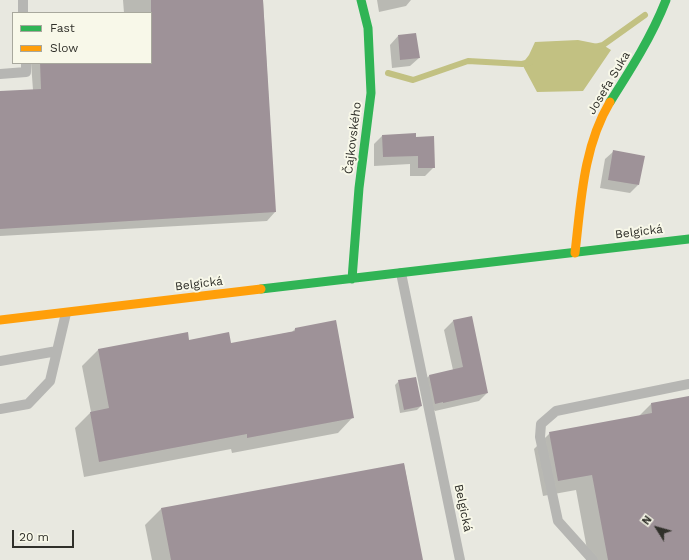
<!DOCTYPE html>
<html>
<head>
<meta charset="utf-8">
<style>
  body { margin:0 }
  #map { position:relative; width:689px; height:560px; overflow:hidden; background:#e8e8e0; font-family:"Work Sans",sans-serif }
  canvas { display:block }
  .legend { position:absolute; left:12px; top:12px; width:140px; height:52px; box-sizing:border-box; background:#f8f8e9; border:1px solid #a8a89d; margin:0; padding:5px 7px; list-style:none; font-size:12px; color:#30302a }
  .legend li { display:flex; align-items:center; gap:8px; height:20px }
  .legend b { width:20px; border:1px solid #a8a89d }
  .north { position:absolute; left:637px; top:508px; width:40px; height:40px; -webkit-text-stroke:3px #f8f8e9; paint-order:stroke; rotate:307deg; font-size:11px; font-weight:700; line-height:16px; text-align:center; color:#30302a }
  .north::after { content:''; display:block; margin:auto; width:14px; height:18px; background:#30302a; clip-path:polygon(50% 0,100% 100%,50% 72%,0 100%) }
  .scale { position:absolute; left:12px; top:530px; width:62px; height:18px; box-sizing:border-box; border:2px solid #30302a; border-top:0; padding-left:5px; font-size:12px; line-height:14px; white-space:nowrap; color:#30302a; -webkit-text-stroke:3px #f8f8e9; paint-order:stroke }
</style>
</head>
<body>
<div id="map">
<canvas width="689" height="560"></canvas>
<ul class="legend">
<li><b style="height:5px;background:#30b455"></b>Fast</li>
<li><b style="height:5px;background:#ff9f0a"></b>Slow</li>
</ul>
<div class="north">N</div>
<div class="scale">20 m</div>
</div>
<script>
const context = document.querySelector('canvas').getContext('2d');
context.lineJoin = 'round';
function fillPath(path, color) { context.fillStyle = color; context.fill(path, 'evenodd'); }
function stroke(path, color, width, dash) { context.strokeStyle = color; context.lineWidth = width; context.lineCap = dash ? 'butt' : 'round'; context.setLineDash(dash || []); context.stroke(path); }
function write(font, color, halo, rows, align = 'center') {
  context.font = font + ' "Work Sans",sans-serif'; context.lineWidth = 4; context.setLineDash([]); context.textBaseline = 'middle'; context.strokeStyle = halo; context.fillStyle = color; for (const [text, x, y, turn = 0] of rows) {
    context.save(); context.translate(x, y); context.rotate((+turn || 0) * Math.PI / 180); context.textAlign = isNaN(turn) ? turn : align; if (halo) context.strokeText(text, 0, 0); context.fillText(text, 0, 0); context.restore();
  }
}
const water = new Path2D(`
  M 578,40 L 603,45 L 611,50 L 583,91 L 537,92 L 522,64 L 529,55 L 535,42 Z`);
const shadow = new Path2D(`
  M 123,0 L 263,0 L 275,212 L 267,221 L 0,236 L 0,92 L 33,90 L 31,63 L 151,63 L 151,13 L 124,13 Z
  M 377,0 L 411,0 L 406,6 L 379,12 Z
  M 398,36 L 419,58 L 410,66 L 392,68 L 390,45 Z
  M 382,136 L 415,138 L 434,167 L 425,176 L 410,176 L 410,164 L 374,166 L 374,144 Z
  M 614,151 L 638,185 L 630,193 L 600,188 L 605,159 Z
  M 471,317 L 487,393 L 479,401 L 435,411 L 434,410 L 426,412 L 420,384 L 429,376 L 453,370 L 444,330 L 453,321 Z
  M 295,329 L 353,417 L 338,433 L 232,453 L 231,449 L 84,477 L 75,428 L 91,412 L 82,366 L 98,350 L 187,334 L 188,341 L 230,344 L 292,332 Z
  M 399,381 L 421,406 L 417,410 L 400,413 L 395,385 Z
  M 689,397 L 689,560 L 589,560 L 576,490 L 543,496 L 534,449 L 550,433 L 639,416 L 651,404 Z
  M 404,464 L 422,560 L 152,560 L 145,525 L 161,509 Z`);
const stream = new Path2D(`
  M 595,47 L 603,45 L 645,15
  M 388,73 L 413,80 L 468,61 L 522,64 L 530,62`);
const building = new Path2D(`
  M 151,0 L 263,0 L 276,212 L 0,229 L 0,91 L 41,89 L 40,63 L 151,63 Z
  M 416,33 L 420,58 L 400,60 L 398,35 Z
  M 416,133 L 416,137 L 434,136 L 435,168 L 418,168 L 418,156 L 383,157 L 382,135 Z
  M 613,150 L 645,156 L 639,185 L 608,180 Z
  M 472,316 L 488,393 L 443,403 L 443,402 L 435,404 L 429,375 L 463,367 L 453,320 Z
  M 336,320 L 354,418 L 247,438 L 247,434 L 99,462 L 90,412 L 109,408 L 98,349 L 188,332 L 189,340 L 229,332 L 231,343 L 295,331 L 295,328 Z
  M 416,377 L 422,406 L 404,410 L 398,380 Z
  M 689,396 L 689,560 L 608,560 L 592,475 L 558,481 L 549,432 L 652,413 L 651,403 Z
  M 404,463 L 423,560 L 171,560 L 161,508 Z`);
const lane = new Path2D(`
  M 23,0 L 23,13
  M 0,74 L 26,72 L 26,63
  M 401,273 L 460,560
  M 0,361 L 57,351
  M 0,409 L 28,404 L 50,381 L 66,313
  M 593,560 L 558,521 L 540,437 L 541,424 L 556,411 L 689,384`);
const fast = new Path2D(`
  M 610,102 C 631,69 652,36 666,0
  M 352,279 L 359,188 L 371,93 L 368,28 L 361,0
  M 261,289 L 689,239`);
const slow = new Path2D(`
  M 575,253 C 581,202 583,147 610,102
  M 0,320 L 261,289`);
const streetNames = [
  ["Josefa Suka",609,83,-59],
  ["Čajkovského",353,138,-83],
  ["Belgická",639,232,-7],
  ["Belgická",199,284,-7],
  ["Belgická",463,508,78]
];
fillPath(water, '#c2c182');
fillPath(shadow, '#0003');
stroke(stream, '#c2c182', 6);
fillPath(building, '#9e9298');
stroke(lane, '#b6b6b3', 10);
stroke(fast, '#30b455', 9);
stroke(slow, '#ff9f0a', 9);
write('12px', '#30302a', '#f8f8e9', streetNames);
</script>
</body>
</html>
